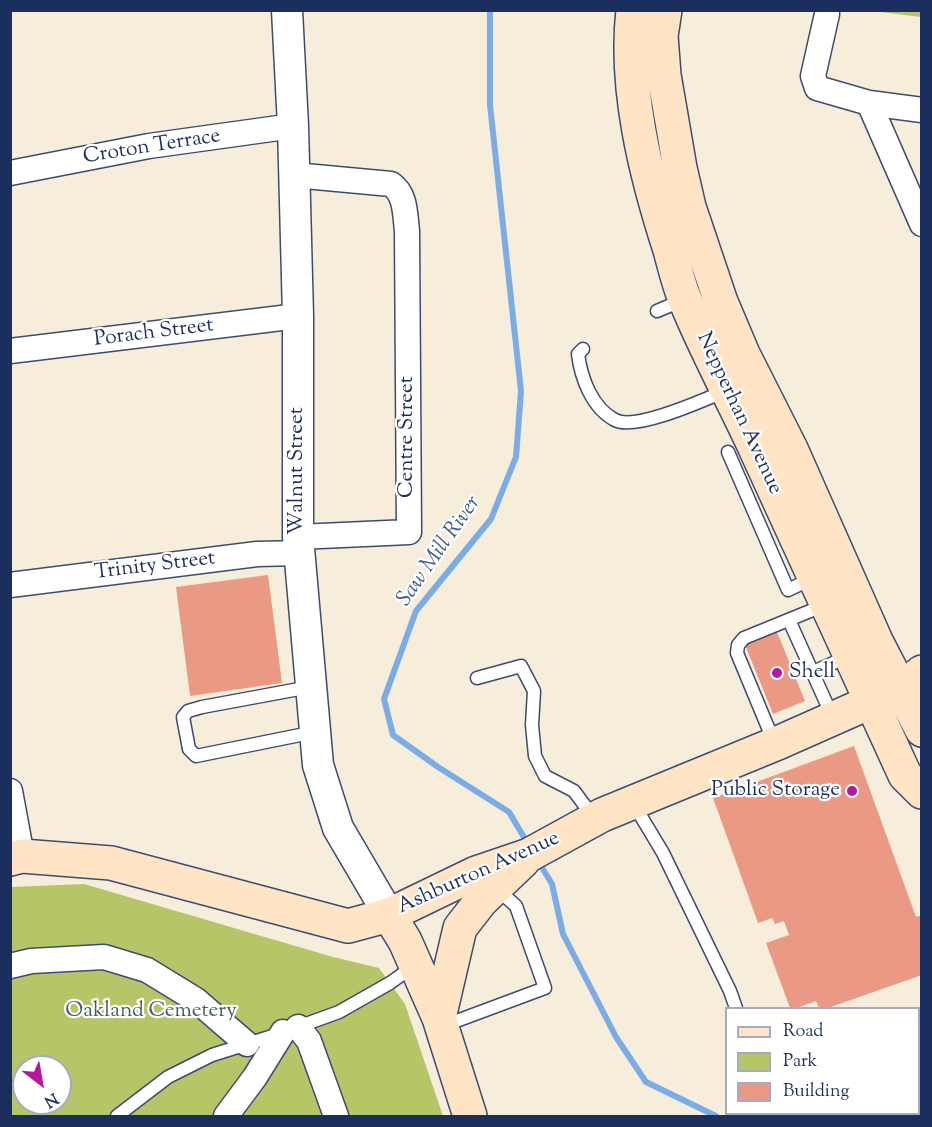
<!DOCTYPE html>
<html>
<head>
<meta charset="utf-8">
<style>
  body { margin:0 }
  #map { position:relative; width:932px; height:1127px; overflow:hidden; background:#f7eddb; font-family:"Sorts Mill Goudy",serif }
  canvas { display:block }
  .frame { position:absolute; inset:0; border:12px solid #1b2f5e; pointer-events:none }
  .legend { position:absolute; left:725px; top:1007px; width:195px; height:108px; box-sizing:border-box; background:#fff; border:2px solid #a4acbf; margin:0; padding:8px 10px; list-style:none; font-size:18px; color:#1b2f5e }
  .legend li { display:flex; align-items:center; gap:12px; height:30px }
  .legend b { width:30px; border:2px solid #a4acbf }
  .north { position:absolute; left:12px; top:1055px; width:60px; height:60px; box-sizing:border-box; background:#fff; border:2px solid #a4acbf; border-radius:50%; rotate:149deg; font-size:16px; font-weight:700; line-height:24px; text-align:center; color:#1b2f5e }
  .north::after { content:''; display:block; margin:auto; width:21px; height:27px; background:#b5179e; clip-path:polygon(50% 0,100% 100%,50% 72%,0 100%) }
</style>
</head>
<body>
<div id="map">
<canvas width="932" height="1127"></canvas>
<div class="frame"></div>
<ul class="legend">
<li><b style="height:8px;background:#ffe4c6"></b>Road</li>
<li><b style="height:16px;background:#b5c568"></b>Park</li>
<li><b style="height:16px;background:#ea9984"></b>Building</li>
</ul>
<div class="north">N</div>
</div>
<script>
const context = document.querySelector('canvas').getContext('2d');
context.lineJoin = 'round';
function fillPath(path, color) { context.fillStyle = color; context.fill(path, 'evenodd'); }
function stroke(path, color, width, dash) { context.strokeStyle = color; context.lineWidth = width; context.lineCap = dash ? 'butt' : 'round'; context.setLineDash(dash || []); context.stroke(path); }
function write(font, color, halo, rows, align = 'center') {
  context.font = font + ' "Sorts Mill Goudy",serif'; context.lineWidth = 4.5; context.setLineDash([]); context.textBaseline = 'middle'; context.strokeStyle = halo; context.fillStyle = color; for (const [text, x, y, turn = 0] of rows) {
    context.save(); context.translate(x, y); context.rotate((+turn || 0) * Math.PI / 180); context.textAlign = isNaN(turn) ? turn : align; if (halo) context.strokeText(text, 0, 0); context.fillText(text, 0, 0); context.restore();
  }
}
const green = new Path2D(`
  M 872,11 L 921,11 L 921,17 Z
  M 84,884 L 333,957 L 379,968 L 405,1004 L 443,1116 L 11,1116 L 11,887 ZM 24,1067 L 60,1067 L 60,1103 L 24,1103 Z`);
const stream = new Path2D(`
  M 490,10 L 490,105 L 521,391 L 516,457 L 491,519 L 416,611 L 384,699 L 393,735 L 438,767 L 509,812 L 528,844
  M 538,861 L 552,884 L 563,934 L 616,1037 L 646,1082 L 716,1116`);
const building = new Path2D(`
  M 268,575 L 282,683 L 190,696 L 176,587 Z
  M 777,632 L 805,701 L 773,714 L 745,645 Z
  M 854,746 L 916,917 L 922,915 L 922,975 L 828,1008 L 819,1008 L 816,1001 L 797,1008 L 790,1008 L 766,943 L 789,935 L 784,921 L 775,924 L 772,918 L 758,923 L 713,798 Z`);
const service = new Path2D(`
  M 657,311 L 683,300
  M 583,349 L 578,354 C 581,378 592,408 615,420 C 635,431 704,400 725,391
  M 728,452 L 788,590 L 813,578
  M 789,620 L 833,718
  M 813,672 L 849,656
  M 477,678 L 521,666 L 534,691 L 532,725 L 535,756 L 545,776 L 574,791 L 594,818
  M 310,687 L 202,707 L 188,711 L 183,717 L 189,749 L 196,756 L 315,732
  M 774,742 L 737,653 L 738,645 L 744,638 L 825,605
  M 633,803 L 663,853 L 730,991 L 736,1008
  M 443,1026 L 545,988 L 516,906 L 496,888
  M 295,1028 L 339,1012 L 390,983 L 415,965
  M 785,1114 L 788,1116
  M 117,1116 L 168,1077 L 212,1055 L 279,1034`);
const minor = new Path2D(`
  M 827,14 L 813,76 L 817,88 L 869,103 L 922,110
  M 869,103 L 922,224
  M 10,173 L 149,146 L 293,126
  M 294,175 L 391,184 C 406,194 405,215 407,231 L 409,532 L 298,537
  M 10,351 L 298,316
  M 10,585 L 257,554 L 299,553
  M 10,791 L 22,856
  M 10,966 L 31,961 L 104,957 L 147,970 L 196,1000 L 247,1044
  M 298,1027 L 309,1041 L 336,1116
  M 226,1116 L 255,1077 L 283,1032`);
const tertiary = new Path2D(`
  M 287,10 L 293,126 L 298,316 L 298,537 L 318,765 L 338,828 L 389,915`);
const secondary = new Path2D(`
  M 633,10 C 624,89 646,176 670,250 C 675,268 679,286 686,302 C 707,353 733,400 756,450 C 805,558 856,666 905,775 L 922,792
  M 665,10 L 661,36 L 664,75 L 680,168 L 689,207 L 721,302 L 743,354 L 791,449 L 876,641 L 922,730
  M 10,859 L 22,856 L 111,863 L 348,926 L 389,915 L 476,873 L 529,855 L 602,815 L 780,742 L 902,688 L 922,672
  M 389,915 L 405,941 L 439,1018 L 470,1116
  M 439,1018 L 460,928 L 481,901 L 523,861`);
const markers = [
  [777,673,6,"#b5179e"],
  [852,791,6,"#b5179e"]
];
const streetNames = [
  ["Croton Terrace",152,148,-9],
  ["Porach Street",154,334,-7],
  ["Nepperhan Avenue",738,414,65],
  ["Centre Street",408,437,-90],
  ["Walnut Street",298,471,-90],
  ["Trinity Street",155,567,-7],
  ["Ashburton Avenue",479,874,-24]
];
const poiNames = [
  ["Shell",789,673],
  ["Public Storage",840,791,"right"]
];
const parkNames = [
  ["Oakland Cemetery",151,1012]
];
const waterNames = [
  ["Saw Mill River",440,552,-55]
];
fillPath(green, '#b5c568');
stroke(stream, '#7bace6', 6);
fillPath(building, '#ea9984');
stroke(service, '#3c4c71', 15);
stroke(minor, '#3c4c71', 27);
stroke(tertiary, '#3c4c71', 33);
stroke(secondary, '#3c4c71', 36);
stroke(service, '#fff', 12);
stroke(minor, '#fff', 24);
stroke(tertiary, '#fff', 30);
stroke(secondary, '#ffe4c6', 33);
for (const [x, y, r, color] of markers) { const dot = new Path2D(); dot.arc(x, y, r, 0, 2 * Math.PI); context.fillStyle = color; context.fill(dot); stroke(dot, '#fff', 2); }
write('21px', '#1b2f5e', '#fff', streetNames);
write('21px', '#1b2f5e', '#fff', poiNames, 'left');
write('21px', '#495c61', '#fff', parkNames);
write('italic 22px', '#3d5b8e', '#fff', waterNames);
</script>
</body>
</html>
